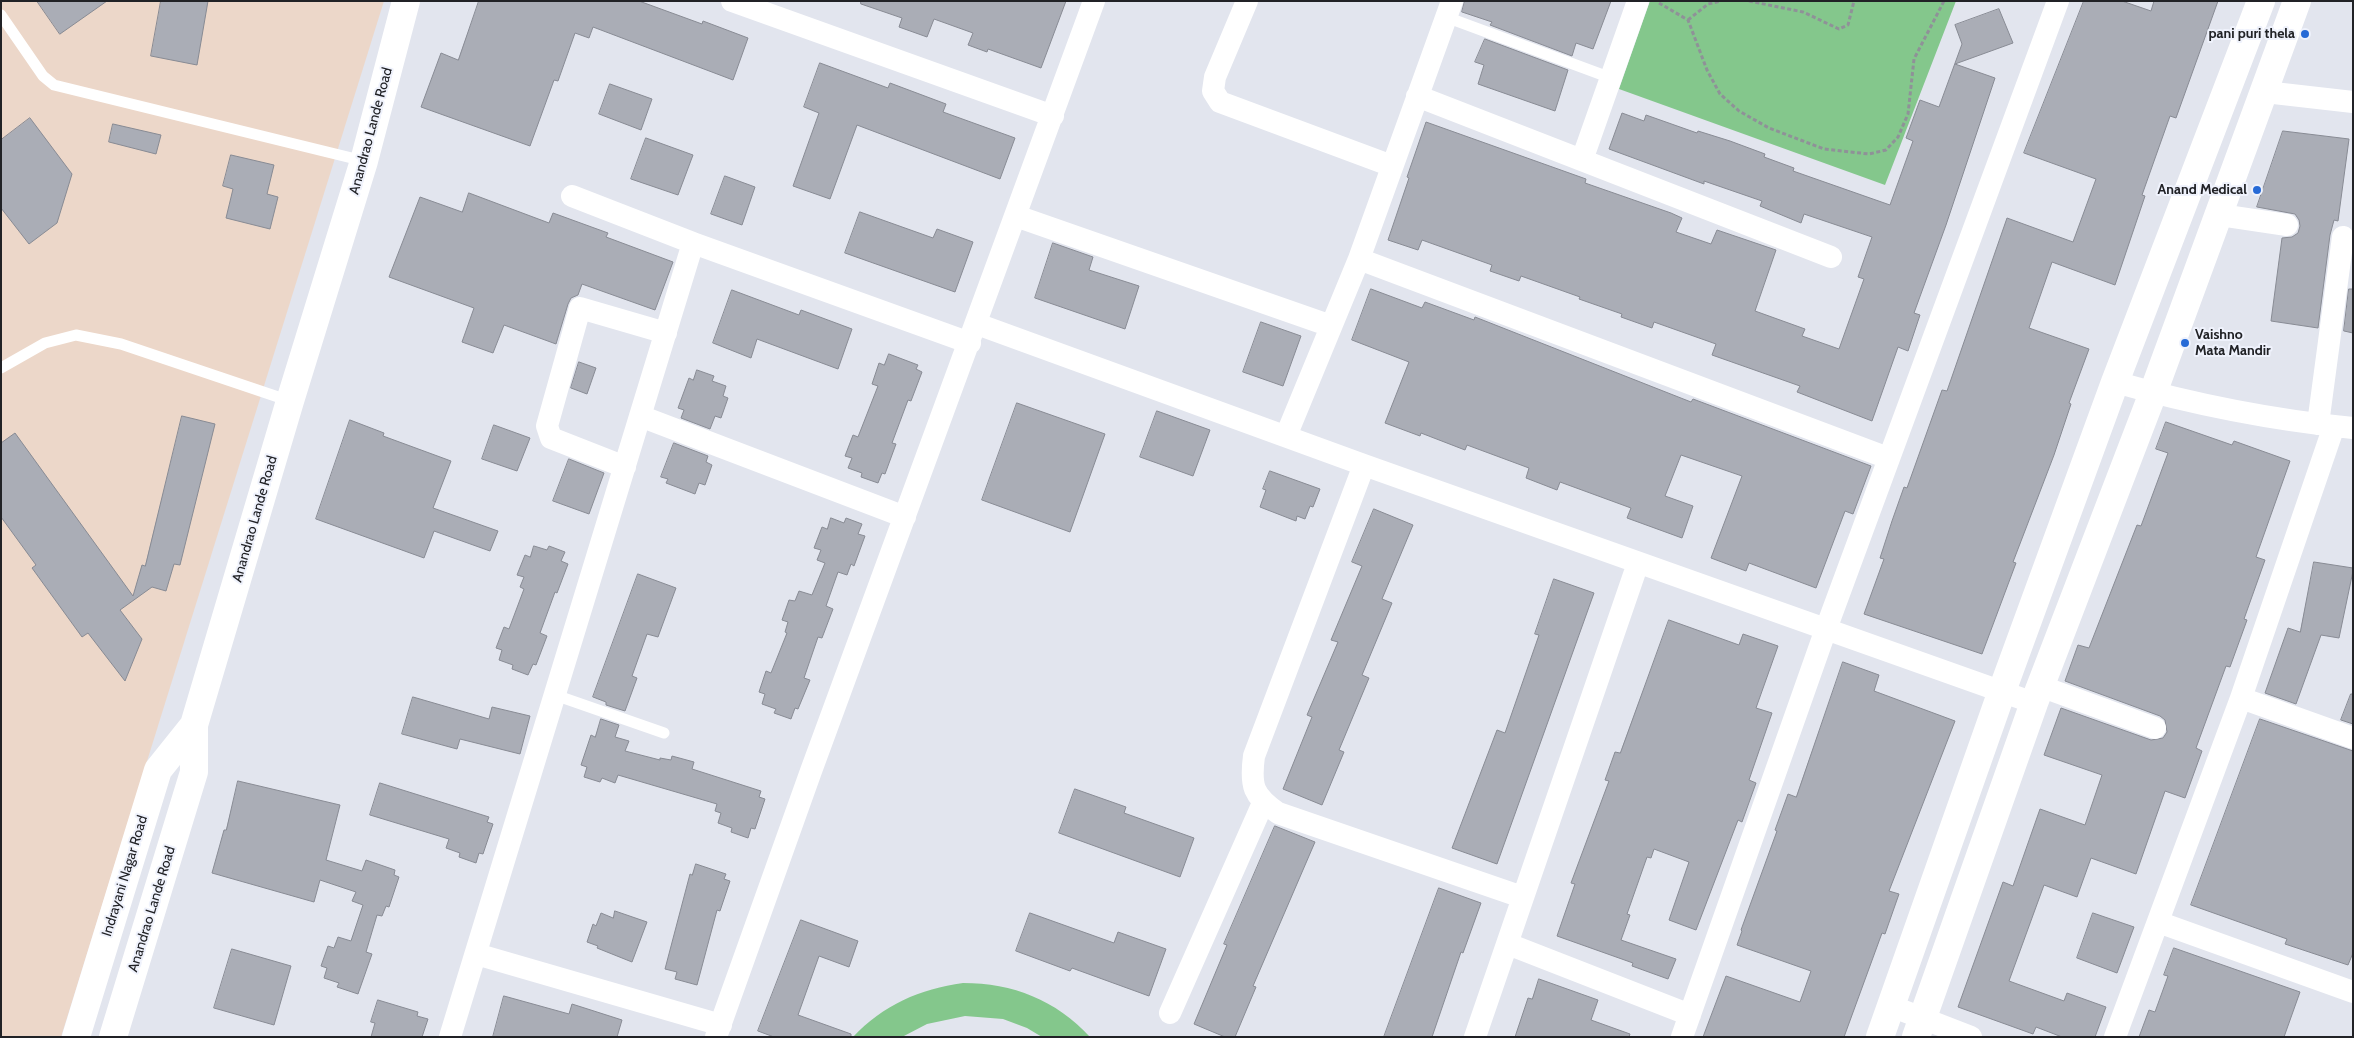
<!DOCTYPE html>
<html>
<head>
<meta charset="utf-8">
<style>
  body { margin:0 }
  #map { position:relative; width:2354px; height:1038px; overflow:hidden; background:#e2e5ee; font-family:Cabin,sans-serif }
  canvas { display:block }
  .frame { position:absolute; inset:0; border:2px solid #212226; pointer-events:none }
</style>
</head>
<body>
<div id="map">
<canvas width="2354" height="1038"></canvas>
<div class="frame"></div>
</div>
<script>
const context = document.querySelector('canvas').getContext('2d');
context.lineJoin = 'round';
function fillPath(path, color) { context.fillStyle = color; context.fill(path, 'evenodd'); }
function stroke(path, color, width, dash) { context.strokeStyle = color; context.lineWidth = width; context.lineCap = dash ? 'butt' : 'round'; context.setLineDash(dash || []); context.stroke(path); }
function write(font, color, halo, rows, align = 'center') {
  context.font = font + ' Cabin,sans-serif'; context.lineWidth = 4; context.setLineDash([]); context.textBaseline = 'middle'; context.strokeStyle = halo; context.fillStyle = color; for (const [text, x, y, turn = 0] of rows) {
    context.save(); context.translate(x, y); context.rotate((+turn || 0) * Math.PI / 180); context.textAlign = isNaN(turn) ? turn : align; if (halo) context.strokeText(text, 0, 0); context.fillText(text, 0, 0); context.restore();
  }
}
const commercial = new Path2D(`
  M 1,1 L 384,1 L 61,1037 L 1,1037 Z`);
const green = new Path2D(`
  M 1650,1 L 1956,1 L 1885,185 L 1619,89 Z
  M 963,983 C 1013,983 1056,1000 1090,1037 L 1042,1037 L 1027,1028 L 1003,1019 L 965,1016 L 927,1024 L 902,1037 L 853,1037 C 883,1005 920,989 963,983 Z`);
const building = new Path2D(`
  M 37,1 L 107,1 L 60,34 Z
  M 161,1 L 208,1 L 197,65 L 151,56 Z
  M 479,1 L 639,1 L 702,24 L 703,21 L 748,38 L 733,80 L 593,27 L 589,38 L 575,33 L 558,81 L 554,80 L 530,146 L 421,107 L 441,53 L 458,60 Z
  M 861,1 L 1066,1 L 1041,68 L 988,49 L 987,52 L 968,45 L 973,33 L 934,19 L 927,37 L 899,27 L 902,18 L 861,4 Z
  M 1465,1 L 1611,1 L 1593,49 L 1576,43 L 1572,56 L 1490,25 L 1492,22 L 1462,12 Z
  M 2084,1 L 2122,1 L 2151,11 L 2154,1 L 2218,1 L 2176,118 L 2170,116 L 2142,195 L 2145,196 L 2115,285 L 2052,262 L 2029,328 L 2089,349 L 2069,403 L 2071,404 L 2054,455 L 2013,562 L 2016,563 L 1982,654 L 1864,614 L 1884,559 L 1880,558 L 1892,521 L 1904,487 L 1907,488 L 1942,390 L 1947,391 L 2007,218 L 2073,242 L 2096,179 L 2024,153 Z
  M 1999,9 L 2013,43 L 1955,64 L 1995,78 L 1946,225 L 1914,313 L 1920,315 L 1908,351 L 1898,347 L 1872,421 L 1797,392 L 1800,386 L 1712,355 L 1716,344 L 1654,322 L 1652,328 L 1621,317 L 1622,314 L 1579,299 L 1580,297 L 1521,276 L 1519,281 L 1490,271 L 1492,265 L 1422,240 L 1418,250 L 1388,240 L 1409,178 L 1407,177 L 1426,122 L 1586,179 L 1585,183 L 1671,213 L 1682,218 L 1676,232 L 1711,244 L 1717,230 L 1776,250 L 1755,311 L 1805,329 L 1802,336 L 1839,349 L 1864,279 L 1858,277 L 1872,237 L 1804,214 L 1801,223 L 1760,206 L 1762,201 L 1704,181 L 1704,184 L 1609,149 L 1622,113 L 1644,121 L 1646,115 L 1697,133 L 1698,131 L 1730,141 L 1765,154 L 1764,157 L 1794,168 L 1793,171 L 1890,205 L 1913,141 L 1906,138 L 1920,100 L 1939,107 L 1962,44 L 1955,25 Z
  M 1485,39 L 1568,70 L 1555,111 L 1478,84 L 1484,65 L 1475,62 Z
  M 820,63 L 888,88 L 890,83 L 946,104 L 943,112 L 1015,138 L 1000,179 L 857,125 L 830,199 L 793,186 L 819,113 L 804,107 Z
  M 610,84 L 652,99 L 641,130 L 599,114 Z
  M 30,118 L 72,174 L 57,223 L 29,244 L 1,208 L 1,140 Z
  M 113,124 L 161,135 L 156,154 L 109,142 Z
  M 2283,131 L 2349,139 L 2338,221 L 2334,220 L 2330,235 L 2318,328 L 2271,321 L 2282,238 L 2292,237 L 2298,233 L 2300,226 L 2299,220 L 2295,214 L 2257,207 Z
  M 646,138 L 693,155 L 678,195 L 631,179 Z
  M 231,155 L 274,165 L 267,194 L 278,197 L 270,229 L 226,218 L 233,189 L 223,186 Z
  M 725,176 L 755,187 L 742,225 L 711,214 Z
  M 469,193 L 549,223 L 553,213 L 608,233 L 606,237 L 673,262 L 655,310 L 582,284 L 578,295 L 571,298 L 568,304 L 556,344 L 504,325 L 493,353 L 462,342 L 474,308 L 389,277 L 420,197 L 462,212 Z
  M 860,212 L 933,238 L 937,229 L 973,242 L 955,292 L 845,253 Z
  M 1053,243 L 1093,257 L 1089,270 L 1139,286 L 1125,329 L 1035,298 Z
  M 1371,289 L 1422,308 L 1425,302 L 1474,320 L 1475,317 L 1691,402 L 1693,399 L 1871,466 L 1853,514 L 1845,511 L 1816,588 L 1749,563 L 1746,571 L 1711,558 L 1742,476 L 1681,455 L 1665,496 L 1693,506 L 1682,538 L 1627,518 L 1631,508 L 1560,482 L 1557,490 L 1526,478 L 1529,468 L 1467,445 L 1465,450 L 1421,433 L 1420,436 L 1385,423 L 1409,362 L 1352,340 Z
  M 2349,289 L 2353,289 L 2353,333 L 2344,331 Z
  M 732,290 L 799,315 L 801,310 L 852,329 L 838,369 L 757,339 L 751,358 L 713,343 Z
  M 1261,322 L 1301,336 L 1283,386 L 1243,372 Z
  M 889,354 L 918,365 L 916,369 L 922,372 L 911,401 L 908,400 L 892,443 L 896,444 L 885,474 L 882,473 L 878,483 L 861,477 L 862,473 L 848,468 L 852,458 L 845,456 L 853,435 L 858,437 L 878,386 L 872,384 L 879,363 L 884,365 Z
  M 579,362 L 596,368 L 587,394 L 571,388 Z
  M 697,370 L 714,376 L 712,381 L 726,386 L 723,396 L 728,398 L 721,418 L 715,416 L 710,429 L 681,418 L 684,410 L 678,408 L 689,378 L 693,380 Z
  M 1017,403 L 1105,434 L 1070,532 L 982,500 Z
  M 1157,411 L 1210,430 L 1193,476 L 1140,457 Z
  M 182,416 L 215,424 L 180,565 L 174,564 L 166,591 L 152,587 L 120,610 L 142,639 L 125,681 L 88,633 L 82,637 L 32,568 L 36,565 L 1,517 L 1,443 L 15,433 L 133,596 L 142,565 L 145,566 Z
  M 350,420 L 384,433 L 383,436 L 451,461 L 433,508 L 498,531 L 490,551 L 434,531 L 424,558 L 316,519 Z
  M 2166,422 L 2232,445 L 2234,441 L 2290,461 L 2256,557 L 2265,560 L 2244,619 L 2247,620 L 2230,667 L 2226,666 L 2196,748 L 2202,751 L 2185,798 L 2165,791 L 2136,874 L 2091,858 L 2077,897 L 2044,885 L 2009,981 L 2064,1001 L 2067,993 L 2106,1007 L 2095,1037 L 2062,1037 L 2036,1027 L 2033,1034 L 1958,1007 L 2003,882 L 2013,886 L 2040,809 L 2085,825 L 2102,775 L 2044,755 L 2061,708 L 2151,740 L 2163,738 L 2167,732 L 2165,720 L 2160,716 L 2065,681 L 2078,645 L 2089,648 L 2137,525 L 2141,526 L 2168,453 L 2156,449 Z
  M 494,425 L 530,438 L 517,471 L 482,459 Z
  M 674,443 L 708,456 L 706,462 L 712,465 L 705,485 L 699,483 L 695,494 L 666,483 L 668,479 L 661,477 Z
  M 569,459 L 604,473 L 589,514 L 553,501 Z
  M 1270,471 L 1320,489 L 1313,507 L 1310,506 L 1305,519 L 1297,516 L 1296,521 L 1260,507 L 1266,490 L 1263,489 Z
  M 1374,509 L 1413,525 L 1382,599 L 1392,603 L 1362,675 L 1369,678 L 1339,750 L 1344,752 L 1322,805 L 1283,789 L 1312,717 L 1307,715 L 1338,642 L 1331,640 L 1362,566 L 1352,562 Z
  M 831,518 L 844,523 L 846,518 L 862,524 L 858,534 L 865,536 L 854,566 L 851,564 L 847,575 L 838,572 L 826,606 L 833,609 L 822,638 L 818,637 L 804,678 L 810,680 L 798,709 L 795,708 L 791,719 L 774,713 L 776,709 L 762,704 L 765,694 L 759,692 L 766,671 L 771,673 L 787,633 L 785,632 L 788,622 L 782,620 L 789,600 L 795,601 L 799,591 L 812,595 L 825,563 L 817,560 L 821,550 L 814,548 L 822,527 L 827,529 Z
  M 534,546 L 547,550 L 549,546 L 565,552 L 561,561 L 568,564 L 557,593 L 555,592 L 540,633 L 547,636 L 536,665 L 533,664 L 528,675 L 512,669 L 513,665 L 499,660 L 502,650 L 496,648 L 504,627 L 509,629 L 524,589 L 520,587 L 524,577 L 517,575 L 525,555 L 530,557 Z
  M 2314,562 L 2353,568 L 2353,571 L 2339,638 L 2321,635 L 2296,704 L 2265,693 L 2288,628 L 2300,632 Z
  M 638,574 L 676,588 L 658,637 L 647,634 L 632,676 L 637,678 L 625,711 L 606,705 L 606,702 L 593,697 Z
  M 1554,579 L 1594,593 L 1497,864 L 1452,848 L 1497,730 L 1505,733 L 1539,635 L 1535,634 Z
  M 1669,620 L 1739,645 L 1743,634 L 1778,646 L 1756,708 L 1772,713 L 1749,780 L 1756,783 L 1742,822 L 1738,820 L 1696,930 L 1669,920 L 1689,862 L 1654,849 L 1651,858 L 1647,857 L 1627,914 L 1630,915 L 1621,940 L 1676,959 L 1668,979 L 1632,966 L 1633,963 L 1557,936 L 1575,884 L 1571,883 L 1609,781 L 1605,780 L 1615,752 L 1620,753 Z
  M 1843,662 L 1879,675 L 1874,691 L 1955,721 L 1889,891 L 1899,894 L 1885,934 L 1882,933 L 1844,1037 L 1703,1037 L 1726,976 L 1800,1002 L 1811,971 L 1737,945 L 1742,931 L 1741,930 L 1777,831 L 1775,830 L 1788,794 L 1796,797 Z
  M 2351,694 L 2353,694 L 2353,724 L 2341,720 Z
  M 413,697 L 489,719 L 492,707 L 530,716 L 520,754 L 460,739 L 457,749 L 402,734 Z
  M 601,719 L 619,725 L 615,737 L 629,741 L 625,751 L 660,760 L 660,758 L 671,760 L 672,756 L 694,762 L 692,769 L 761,791 L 759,797 L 765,799 L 755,829 L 751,828 L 748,838 L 731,832 L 732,828 L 718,823 L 721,813 L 715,811 L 717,804 L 618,775 L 615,783 L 602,778 L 600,782 L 584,777 L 587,767 L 581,765 L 591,735 L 595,737 Z
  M 2260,719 L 2353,751 L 2353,953 L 2348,965 L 2285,944 L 2287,939 L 2191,905 Z
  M 238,781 L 340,805 L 326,860 L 362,871 L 366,860 L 395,870 L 394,875 L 399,877 L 389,907 L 386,906 L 382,916 L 377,915 L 366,952 L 372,954 L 358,994 L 337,987 L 339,983 L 324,978 L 327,968 L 321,966 L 328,946 L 334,948 L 338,937 L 351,941 L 363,905 L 352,901 L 356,892 L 320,880 L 314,902 L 212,873 L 224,830 L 226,830 Z
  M 380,783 L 489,817 L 487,822 L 493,824 L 483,854 L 479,853 L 476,863 L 459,857 L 460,853 L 446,848 L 449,839 L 370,815 Z
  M 1075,789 L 1126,807 L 1124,813 L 1194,838 L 1180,877 L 1059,833 Z
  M 1275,826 L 1315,842 L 1253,986 L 1256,987 L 1235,1037 L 1225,1037 L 1194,1024 L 1227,945 L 1224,944 Z
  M 696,864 L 726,874 L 724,879 L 730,881 L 720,911 L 717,910 L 697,985 L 675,979 L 677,972 L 665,969 L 690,874 L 692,875 Z
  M 1439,888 L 1481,903 L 1463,953 L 1461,952 L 1432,1037 L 1384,1037 Z
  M 615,911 L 647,922 L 632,962 L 597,948 L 598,946 L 587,942 L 593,924 L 596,926 L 601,913 L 613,918 Z
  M 1030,913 L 1114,943 L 1118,932 L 1166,949 L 1149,996 L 1072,968 L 1070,971 L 1016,951 Z
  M 2093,913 L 2134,927 L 2117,973 L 2077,958 Z
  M 801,920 L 858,941 L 849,967 L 819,956 L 798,1015 L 851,1034 L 851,1037 L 774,1037 L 758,1031 Z
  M 2174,948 L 2300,992 L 2284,1037 L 2139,1037 L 2149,1010 L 2155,1012 L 2168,976 L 2164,975 Z
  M 232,949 L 291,966 L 274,1025 L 214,1008 Z
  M 1539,979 L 1598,1000 L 1591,1020 L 1630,1034 L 1629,1037 L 1515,1037 L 1528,998 L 1532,999 Z
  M 504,996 L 569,1014 L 572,1004 L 622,1020 L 617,1037 L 493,1037 Z
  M 378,1000 L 418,1012 L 417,1016 L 428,1019 L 422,1037 L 371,1037 L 375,1023 L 371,1022 Z`);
const path = new Path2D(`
  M 1749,1 L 1803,12 L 1839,29 L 1848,25 L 1854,1
  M 1659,3 L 1688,20 L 1707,70 L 1720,94 L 1739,111 L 1769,128 L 1824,149 L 1869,154 L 1886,150 L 1898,137 L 1908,114 L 1914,59 L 1944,1
  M 1688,20 L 1708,4 L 1721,1`);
const service = new Path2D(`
  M 1,15 L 43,76 L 54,85 L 364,161
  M 1446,17 L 1611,78
  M 1,368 L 45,343 L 76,335 L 121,344 L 290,401
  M 555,695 L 664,733`);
const minor = new Path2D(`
  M 732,1 L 1053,116
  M 1247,1 L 1215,77 L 1213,91 L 1220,102 L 1392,166
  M 2265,92 L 2353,102
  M 1417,96 L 1831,257
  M 1582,160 L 1638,1
  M 572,196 L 693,243 L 970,343
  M 2220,215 L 2287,225
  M 1016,216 L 1331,326
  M 1359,259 L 1888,458
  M 977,324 L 1364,465 L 2034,703
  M 2115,382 C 2192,404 2273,420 2353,428
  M 640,416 L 905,517
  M 2318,424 L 2343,237
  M 1286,436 L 1359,259 L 1452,1
  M 1364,465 L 1254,756 C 1250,786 1253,796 1278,813 L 1522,897
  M 625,467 L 551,438 L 547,426 L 580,308 L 666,333
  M 2040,686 L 2155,728
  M 2241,698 L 2353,738
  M 2158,922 L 2353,992
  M 1508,944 L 1690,1015
  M 476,954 L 721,1025
  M 1891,1006 L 1971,1037
  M 1170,1013 L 1263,803
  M 450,1037 L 693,243
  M 716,1037 L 811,771 L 1094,1
  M 1475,1037 L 1638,563
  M 1682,1037 L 1826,629 L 2058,1
  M 2115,1037 L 2241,698 L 2334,426`);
const secondary = new Path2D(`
  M 76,1037 L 158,770 L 194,725
  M 113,1037 L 194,772 L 194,725 L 290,401 L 364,161 L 406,1
  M 1880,1037 L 2002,691 L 2115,382 L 2261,1
  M 1916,1037 L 2034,703 L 2153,393 L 2297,1`);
const markers = [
  [2305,34,5,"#266ad6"],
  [2257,190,5,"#266ad6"],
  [2185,343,5,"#266ad6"]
];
const poiNames = [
  ["pani puri thela",2295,34],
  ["Anand Medical",2247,190],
  ["Vaishno",2195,335,"left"],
  ["Mata Mandir",2195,351,"left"]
];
const streetNames = [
  ["Anandrao Lande Road",371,131,-75],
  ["Anandrao Lande Road",255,519,-74],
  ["Indrayani Nagar Road",125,876,-73],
  ["Anandrao Lande Road",152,909,-73]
];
fillPath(commercial, '#ecd7c9');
fillPath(green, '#84c78c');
fillPath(building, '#aaadb6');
stroke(building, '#888b94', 1);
stroke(path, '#8f9198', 3, [4, 2.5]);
stroke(service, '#fff', 11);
stroke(minor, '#fff', 22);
stroke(secondary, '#fff', 28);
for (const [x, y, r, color] of markers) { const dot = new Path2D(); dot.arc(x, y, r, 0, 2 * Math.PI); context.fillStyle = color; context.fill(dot); stroke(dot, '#eff2fc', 2); }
write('bold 14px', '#212226', '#eff2fc', poiNames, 'right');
write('14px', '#212226', '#eff2fc', streetNames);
</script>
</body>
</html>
